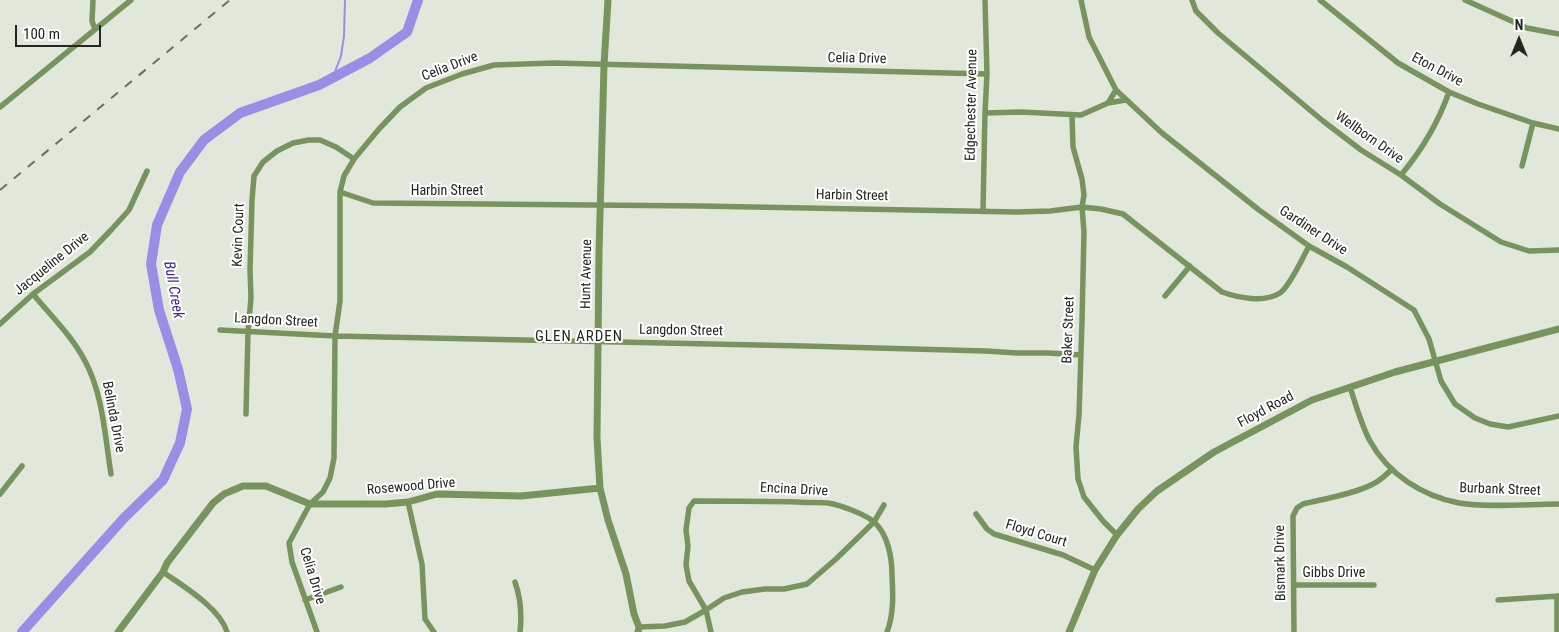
<!DOCTYPE html>
<html>
<head>
<meta charset="utf-8">
<style>
  body { margin:0 }
  #map { position:relative; width:1559px; height:632px; overflow:hidden; background:#e1e8db; font-family:"Roboto Condensed",sans-serif }
  canvas { display:block }
  .north { position:absolute; left:1494px; top:15px; width:50px; height:50px; -webkit-text-stroke:4px #fff; paint-order:stroke; rotate:0deg; font-size:14px; font-weight:700; line-height:20px; text-align:center; color:#242621 }
  .north::after { content:''; display:block; margin:auto; width:18px; height:22px; background:#242621; clip-path:polygon(50% 0,100% 100%,50% 72%,0 100%) }
  .scale { position:absolute; left:15px; top:25px; width:86px; height:22px; box-sizing:border-box; border:2px solid #242621; border-top:0; padding-left:6px; font-size:15px; line-height:18px; white-space:nowrap; color:#242621; -webkit-text-stroke:4px #fff; paint-order:stroke }
</style>
</head>
<body>
<div id="map">
<canvas width="1559" height="632"></canvas>
<div class="north">N</div>
<div class="scale">100 m</div>
</div>
<script>
const context = document.querySelector('canvas').getContext('2d');
context.lineJoin = 'round';
function stroke(path, color, width, dash) { context.strokeStyle = color; context.lineWidth = width; context.lineCap = dash ? 'butt' : 'round'; context.setLineDash(dash || []); context.stroke(path); }
function write(font, color, halo, rows, align = 'center') {
  context.font = font + ' "Roboto Condensed",sans-serif'; context.lineWidth = 4; context.setLineDash([]); context.textBaseline = 'middle'; context.strokeStyle = halo; context.fillStyle = color; for (const [text, x, y, turn = 0] of rows) {
    context.save(); context.translate(x, y); context.rotate((+turn || 0) * Math.PI / 180); context.textAlign = isNaN(turn) ? turn : align; if (halo) context.strokeText(text, 0, 0); context.fillText(text, 0, 0); context.restore();
  }
}
const stream = new Path2D(`
  M 333,77 L 341,56 L 344,36 L 345,0`);
const river = new Path2D(`
  M 22,632 L 124,518 L 163,480 L 180,443 L 187,409 L 178,369 L 159,310 L 151,264 L 157,225 L 180,172 L 204,140 L 240,113 L 319,85 L 370,58 L 407,32 L 418,0`);
const minor = new Path2D(`
  M 93,0 L 92,21 L 95,29
  M 1081,0 L 1089,37 L 1116,90 L 1162,133 L 1259,210 L 1309,246 L 1347,267 L 1414,310 L 1429,339 L 1441,381 L 1455,404 L 1475,418 L 1490,424 L 1508,427 L 1559,416
  M 1192,0 L 1196,11 L 1218,33 L 1323,121 L 1361,150 L 1401,175 L 1440,204 L 1501,242 L 1529,251 L 1559,250
  M 1320,0 L 1398,63 L 1449,92 L 1478,104 L 1533,123 L 1559,129
  M 1465,0 L 1527,28 L 1559,34
  M 1108,103 L 1126,100
  M 0,107 L 131,0
  M 985,113 L 1021,112 L 1081,115 L 1108,103 L 1116,90
  M 1072,115 L 1073,147 L 1082,179 L 1084,195 L 1082,207 L 1084,232 L 1082,321 L 1079,415 L 1076,447 L 1078,479 L 1084,497 L 1103,521 L 1117,535
  M 1522,166 L 1533,123
  M 1401,175 C 1422,150 1438,123 1449,92
  M 340,192 L 373,203 L 700,206 L 1016,212 L 1050,211 L 1082,207 L 1101,209 L 1123,214 L 1222,292 C 1239,298 1264,303 1280,293 C 1290,286 1303,257 1309,246
  M 983,210 L 985,113 L 987,74 L 985,0
  M 33,294 C 51,316 72,336 85,361 C 103,394 105,437 111,474
  M 1165,296 L 1190,266
  M 0,324 L 33,294 L 90,252 L 112,229 L 129,210 L 147,171
  M 220,330 L 335,336 L 804,346 L 986,351 L 1017,353 L 1049,353 L 1081,355
  M 1350,387 C 1356,405 1361,424 1370,441 C 1388,474 1422,496 1459,503 C 1489,508 1528,504 1559,504
  M 246,414 L 248,332 L 251,298 L 250,270 L 252,200 L 254,176 L 263,162 L 277,151 L 293,143 L 309,140 L 320,140 L 336,147 L 354,159
  M 0,494 L 22,466
  M 408,502 L 422,564 L 425,619 L 434,632
  M 976,514 L 987,529 L 994,534 L 1063,555 L 1095,570
  M 163,572 C 183,586 220,608 227,632
  M 515,582 C 521,599 522,614 520,632
  M 1294,585 L 1374,585
  M 305,600 L 341,587
  M 1498,600 L 1559,596
  M 639,627 L 665,626 L 685,622 L 706,610 L 724,598 L 742,592 L 765,589 L 784,589 L 807,584 L 836,559 L 874,522 L 884,505
  M 317,632 L 292,562 L 289,543 L 310,504 L 323,492 L 330,478 L 334,458 L 335,336 L 340,301 L 340,192 L 344,176 L 354,159 L 379,129 L 400,107 L 426,88 L 462,74 L 494,65 L 554,63 L 987,74
  M 711,632 L 706,610 L 689,581 L 686,565 L 688,546 L 686,530 L 689,508 L 694,501 C 729,501 763,501 798,502 C 808,503 819,502 828,503 C 840,505 865,514 874,522 C 888,534 892,558 892,575 C 893,594 894,614 887,632
  M 1294,632 L 1293,516 L 1297,508 L 1303,504 C 1324,499 1354,494 1373,484 C 1380,481 1386,475 1392,469
  M 1557,632 L 1557,596`);
const tertiary = new Path2D(`
  M 608,0 L 604,65 L 599,253 L 597,438 L 600,488 L 608,520 L 626,574 L 634,614 L 639,627 L 638,632
  M 118,632 L 163,572 L 167,563 L 213,503 L 224,494 L 243,486 L 266,486 L 310,504 L 386,504 L 408,502 L 437,494 L 521,496 L 600,488
  M 1069,632 L 1095,570 L 1117,535 L 1138,509 L 1157,491 L 1214,452 L 1312,400 L 1395,372 L 1559,329`);
const rail = new Path2D(`
  M 0,190 L 230,0`);
const streetNames = [
  ["Celia Drive",857,59,1],
  ["Celia Drive",450,67,-21],
  ["Eton Drive",1437,70,28],
  ["Edgechester Avenue",972,105,-89],
  ["Wellborn Drive",1369,138,35],
  ["Harbin Street",447,191],
  ["Harbin Street",852,196,1],
  ["Gardiner Drive",1313,231,33],
  ["Kevin Court",239,235,-88],
  ["Jacqueline Drive",52,264,-39],
  ["Hunt Avenue",587,274,-89],
  ["Langdon Street",276,321,3],
  ["Baker Street",1069,330,-88],
  ["Langdon Street",681,331,1],
  ["Floyd Road",1266,410,-28],
  ["Belinda Drive",113,417,79],
  ["Rosewood Drive",411,487,-5],
  ["Encina Drive",794,490,3],
  ["Burbank Street",1500,490,2],
  ["Floyd Court",1036,534,17],
  ["Bismark Drive",1281,563,-91],
  ["Gibbs Drive",1334,573],
  ["Celia Drive",312,576,73]
];
const waterNames = [
  ["Bull Creek",173,290,80]
];
const neighbourhoodNames = [
  ["GLEN ARDEN",579,337]
];
stroke(stream, '#9a8de6', 2);
stroke(river, '#9a8de6', 10);
stroke(minor, '#78945d', 5.5);
stroke(tertiary, '#78945d', 7);
stroke(rail, '#6a6e66', 2, [9, 9]);
write('14px', '#242621', '#fff', streetNames);
write('italic 15px', '#42268c', '#fff', waterNames);
context.letterSpacing = '1px';
write('15px', '#242621', '#fff', neighbourhoodNames);
context.letterSpacing = '0px';
</script>
</body>
</html>
